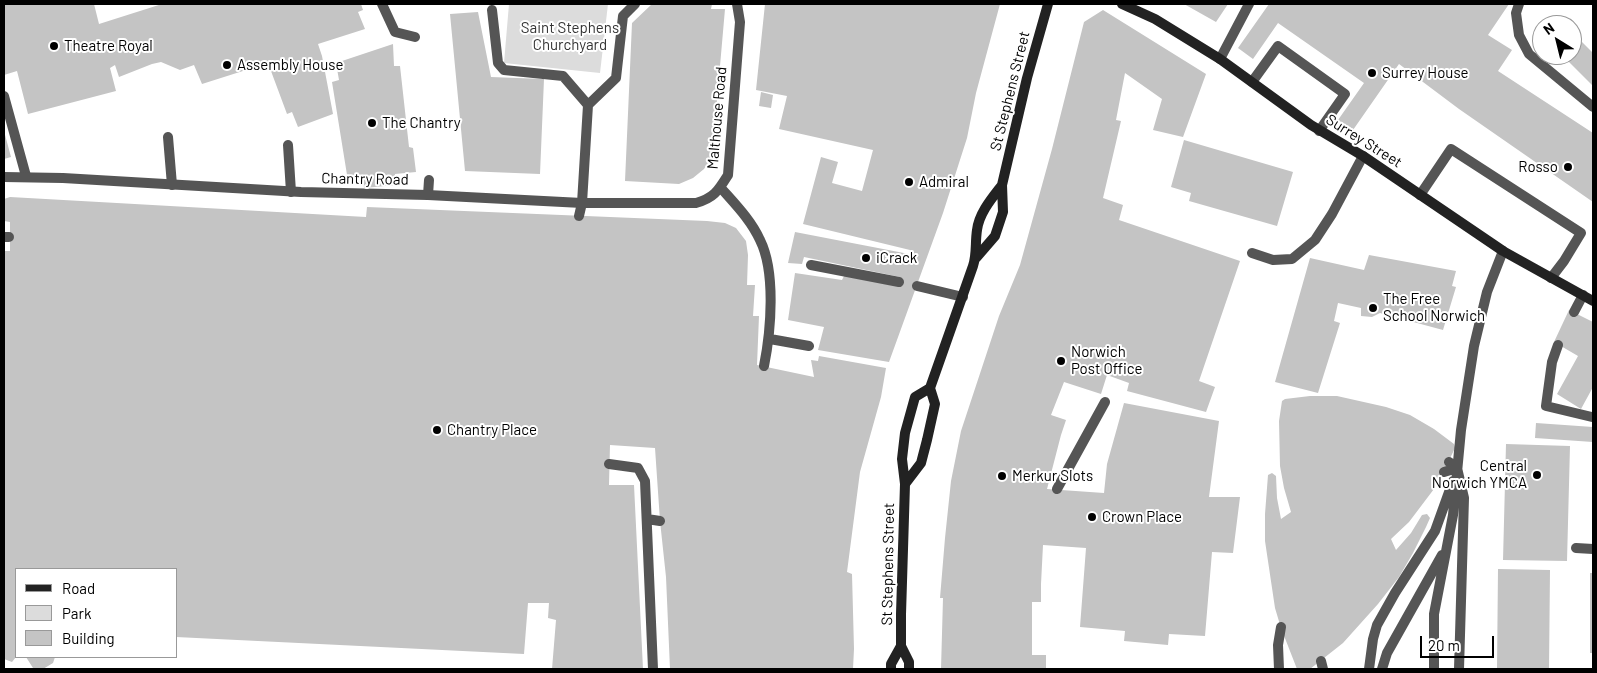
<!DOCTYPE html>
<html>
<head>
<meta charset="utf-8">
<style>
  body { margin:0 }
  #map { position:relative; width:1597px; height:673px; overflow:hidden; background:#fff; font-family:Barlow,sans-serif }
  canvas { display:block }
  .frame { position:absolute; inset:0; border:5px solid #000; pointer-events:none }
  .legend { position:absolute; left:15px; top:568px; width:162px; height:90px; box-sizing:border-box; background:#fff; border:1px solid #999; margin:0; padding:6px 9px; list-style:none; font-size:15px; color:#000 }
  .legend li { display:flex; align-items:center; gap:10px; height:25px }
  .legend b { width:25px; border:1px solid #999 }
  .north { position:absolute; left:1532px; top:15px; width:50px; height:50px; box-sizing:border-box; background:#fff; border:1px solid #999; border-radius:50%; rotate:324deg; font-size:14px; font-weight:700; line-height:20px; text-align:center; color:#000 }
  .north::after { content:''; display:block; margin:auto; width:18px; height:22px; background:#000; clip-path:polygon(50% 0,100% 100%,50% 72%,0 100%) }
  .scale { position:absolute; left:1420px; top:636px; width:74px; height:22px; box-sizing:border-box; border:2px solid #000; border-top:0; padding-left:6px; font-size:15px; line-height:18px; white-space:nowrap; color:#000; -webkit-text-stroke:4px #fff; paint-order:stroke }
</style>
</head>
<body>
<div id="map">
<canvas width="1597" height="673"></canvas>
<div class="frame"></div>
<ul class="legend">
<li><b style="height:6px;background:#222"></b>Road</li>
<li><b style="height:14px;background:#dcdcdc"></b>Park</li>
<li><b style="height:14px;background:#c4c4c4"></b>Building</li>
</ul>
<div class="north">N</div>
<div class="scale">20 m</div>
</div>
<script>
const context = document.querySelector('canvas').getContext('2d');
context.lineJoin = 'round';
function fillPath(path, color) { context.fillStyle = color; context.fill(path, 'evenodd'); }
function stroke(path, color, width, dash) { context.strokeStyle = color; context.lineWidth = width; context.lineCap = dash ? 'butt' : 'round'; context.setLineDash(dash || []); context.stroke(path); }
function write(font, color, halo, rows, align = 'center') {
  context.font = font + ' Barlow,sans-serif'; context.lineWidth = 4; context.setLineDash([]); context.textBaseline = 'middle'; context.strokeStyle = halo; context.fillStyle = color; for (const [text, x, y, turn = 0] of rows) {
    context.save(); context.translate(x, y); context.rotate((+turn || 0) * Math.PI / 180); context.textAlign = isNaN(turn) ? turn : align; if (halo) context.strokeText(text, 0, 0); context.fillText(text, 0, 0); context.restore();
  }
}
const green = new Path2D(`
  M 509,4 L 608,4 L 600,73 L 504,63 Z`);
const building = new Path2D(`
  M 4,4 L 94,4 L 99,24 L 162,4 L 361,4 L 363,10 L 358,12 L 365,29 L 318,44 L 322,56 L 333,114 L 298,127 L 292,112 L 287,114 L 268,63 L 202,84 L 194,65 L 180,70 L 161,62 L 152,64 L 119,77 L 115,65 L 110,68 L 116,91 L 28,114 L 17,71 L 4,75 Z
  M 652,4 L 712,4 L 711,9 L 725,9 L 712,157 L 704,169 L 693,178 L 679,184 L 625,181 L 632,23 Z
  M 765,4 L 1000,4 L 976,93 L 967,138 L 943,213 L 889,362 L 818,350 L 824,327 L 788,320 L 795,273 L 842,280 L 844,276 L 900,277 L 804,257 L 802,264 L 788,263 L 795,232 L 909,254 L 910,250 L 803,224 L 821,157 L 838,162 L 832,183 L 862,191 L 873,150 L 779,129 L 787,96 L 756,90 Z
  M 1184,4 L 1228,4 L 1216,22 Z
  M 1269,4 L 1509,4 L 1488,35 L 1512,50 L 1498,71 L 1593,133 L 1593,202 L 1459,109 L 1399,64 L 1353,130 L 1338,120 L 1364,83 L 1278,23 L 1253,59 L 1238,48 Z
  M 1103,10 L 1206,74 L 1183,137 L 1153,130 L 1162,99 L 1125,73 L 1116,120 L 1121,121 L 1103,198 L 1123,205 L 1119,220 L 1240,261 L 1199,381 L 1215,387 L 1206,412 L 1127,391 L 1129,383 L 1107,375 L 1101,394 L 1064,382 L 1051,415 L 1066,420 L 1061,435 L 1047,489 L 1104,493 L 1107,464 L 1124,403 L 1219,421 L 1209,497 L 1240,497 L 1233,553 L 1212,552 L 1205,636 L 1169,634 L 1168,645 L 1124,641 L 1125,631 L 1080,627 L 1086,548 L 1043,545 L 1041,584 L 1041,602 L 1032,602 L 1032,655 L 1046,655 L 1046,669 L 941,669 L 943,598 L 940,598 L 945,538 L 951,481 L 961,431 L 999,316 L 1020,265 L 1052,149 L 1084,22 Z
  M 478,12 L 491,77 L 544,79 L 540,174 L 465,171 L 450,14 Z
  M 1572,32 L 1593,53 L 1593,86 L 1562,55 L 1572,55 Z
  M 393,44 L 394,66 L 400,66 L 409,147 L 413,148 L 416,172 L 395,174 L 396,185 L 364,188 L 363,178 L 348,181 L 332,82 L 339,80 L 336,63 Z
  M 761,92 L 773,95 L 771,108 L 759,106 Z
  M 4,131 L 11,157 L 4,159 Z
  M 1184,140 L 1293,172 L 1277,226 L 1189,201 L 1191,193 L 1171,187 Z
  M 10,197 L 366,217 L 367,207 L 707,221 L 725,223 L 736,228 L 746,241 L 748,255 L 747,285 L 755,285 L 753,316 L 759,316 L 757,365 L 814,377 L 811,360 L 818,361 L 819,356 L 886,368 L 881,397 L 860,472 L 847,572 L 852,574 L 854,649 L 853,669 L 670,669 L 666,577 L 660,521 L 655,448 L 610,445 L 609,485 L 634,485 L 643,669 L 552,669 L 556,620 L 548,618 L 549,603 L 528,603 L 524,654 L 176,637 L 176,569 L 16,569 L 16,657 L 12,662 L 4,659 L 4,251 L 10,251 L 10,222 L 4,221 L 4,199 Z
  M 1369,255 L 1456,271 L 1452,286 L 1456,287 L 1443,330 L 1380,313 L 1372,317 L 1361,316 L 1361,308 L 1338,303 L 1334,321 L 1340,323 L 1318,393 L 1275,382 L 1310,258 L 1364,270 Z
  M 1569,310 L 1593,322 L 1593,387 L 1581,409 L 1557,394 L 1578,356 L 1554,342 Z
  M 1310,396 L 1337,396 L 1386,407 L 1410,415 L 1434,429 L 1454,444 L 1455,448 L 1437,485 L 1409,522 L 1391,539 L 1396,550 L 1411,533 L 1422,515 L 1427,514 L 1430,518 L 1426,527 L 1413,553 L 1399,577 L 1378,604 L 1343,643 L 1310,669 L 1297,669 L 1281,628 L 1275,608 L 1265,541 L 1265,514 L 1268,475 L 1272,473 L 1276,476 L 1277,498 L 1281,519 L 1291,512 L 1284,488 L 1280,466 L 1279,421 L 1282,401 L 1285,399 Z
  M 1536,423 L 1593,427 L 1593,442 L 1535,438 Z
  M 1506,444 L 1570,446 L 1567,561 L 1503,560 Z
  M 1498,569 L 1550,570 L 1549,669 L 1497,669 Z
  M 1590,573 L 1593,573 L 1593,653 L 1590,653 Z
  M 26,657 L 55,657 L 53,663 L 43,669 L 33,668 Z`);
const lane = new Path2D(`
  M 1519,4 L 1516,13 L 1519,35 L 1529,54 L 1593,107
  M 1220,59 L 1249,4
  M 1252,82 L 1278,46 L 1345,94 L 1319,131
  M 4,96 L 26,176
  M 168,137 L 172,185
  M 288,145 L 291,192
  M 428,195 L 429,180
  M 1420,195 L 1451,149 L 1581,233 L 1564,261 L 1551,278
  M 4,237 L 9,237
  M 1252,253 L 1273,260 L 1292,259 L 1315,240 L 1332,214 L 1363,156
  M 811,265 L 899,282
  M 917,286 L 963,297
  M 1574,312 L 1583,295
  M 1558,345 L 1552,362 L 1546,406 L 1592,417
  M 1449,462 L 1457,468 L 1464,498 L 1459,669
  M 609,464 L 638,468 L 645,481 L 653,669
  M 1444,472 L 1457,468
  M 1057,489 L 1105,402
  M 647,519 L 660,521
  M 1321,661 L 1323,669
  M 1279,669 L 1278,645 L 1281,627
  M 1369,669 L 1373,639 L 1377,625 L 1395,593 L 1435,531 L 1453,481
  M 1382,669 L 1387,653 L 1442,555
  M 1434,669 L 1434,614 L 1453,515 L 1461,430 L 1474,346 L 1487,292 L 1503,251`);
const street = new Path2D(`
  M 382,4 L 395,32 L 415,37
  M 492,10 L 498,63 L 504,70 L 563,76 L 588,105 L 616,78 L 623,16 L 635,4
  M 4,177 L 63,178 L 301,192 L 428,195 L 582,203 L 696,203 C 714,198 718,191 728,175 L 740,22 L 737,4
  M 721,188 C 735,204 751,220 760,240 C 776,272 771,331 764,366
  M 579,216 L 582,203 L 588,105
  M 770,339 L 809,346
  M 1576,548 L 1593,549`);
const secondary = new Path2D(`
  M 1122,4 L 1155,19 L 1220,59 L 1311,125 L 1363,156 L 1503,251 L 1593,301
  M 976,258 L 995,236 L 1003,212 L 1002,185 L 1027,78 L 1048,4
  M 905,484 L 921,463 L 927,440 L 935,404 L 930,388 L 973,266 C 977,254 975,243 977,230 C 979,213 992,198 1002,185
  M 891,669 L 891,664 L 901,646
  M 909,669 L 909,662 L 901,646 L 901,614 L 905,484 L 902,459 L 905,433 L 915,397 L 930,388`);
const markers = [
  [54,46,5,"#000"],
  [227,65,5,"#000"],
  [1372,73,5,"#000"],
  [372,123,5,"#000"],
  [1568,167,5,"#000"],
  [909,182,5,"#000"],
  [866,258,5,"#000"],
  [1373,308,5,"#000"],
  [1061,361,5,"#000"],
  [437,430,5,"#000"],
  [1537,475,5,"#000"],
  [1002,476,5,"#000"],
  [1092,517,5,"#000"]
];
const parkNames = [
  ["Saint Stephens",570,28],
  ["Churchyard",570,45]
];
const poiNames = [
  ["Theatre Royal",64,46],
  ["Assembly House",237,65],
  ["Surrey House",1382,73],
  ["The Chantry",382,123],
  ["Rosso",1558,167,"right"],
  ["Admiral",919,182],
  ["iCrack",876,258],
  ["The Free",1383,299],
  ["School Norwich",1383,316],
  ["Norwich",1071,352],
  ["Post Office",1071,369],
  ["Chantry Place",447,430],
  ["Central",1527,466,"right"],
  ["Norwich YMCA",1527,483,"right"],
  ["Merkur Slots",1012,476],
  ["Crown Place",1102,517]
];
const streetNames = [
  ["St Stephens Street",1010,91,-76],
  ["Malthouse Road",717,118,-85],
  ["Surrey Street",1364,141,32],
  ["Chantry Road",365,179,1],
  ["St Stephens Street",888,564,-89]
];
fillPath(green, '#dcdcdc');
fillPath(building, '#c4c4c4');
stroke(lane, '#555', 10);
stroke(street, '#555', 10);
stroke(secondary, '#222', 10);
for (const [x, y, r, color] of markers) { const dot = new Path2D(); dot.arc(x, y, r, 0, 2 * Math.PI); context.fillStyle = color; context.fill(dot); stroke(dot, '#fff', 2); }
write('15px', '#333', '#fff', parkNames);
write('15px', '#000', '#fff', poiNames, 'left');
write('15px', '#000', '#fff', streetNames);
</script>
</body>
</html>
